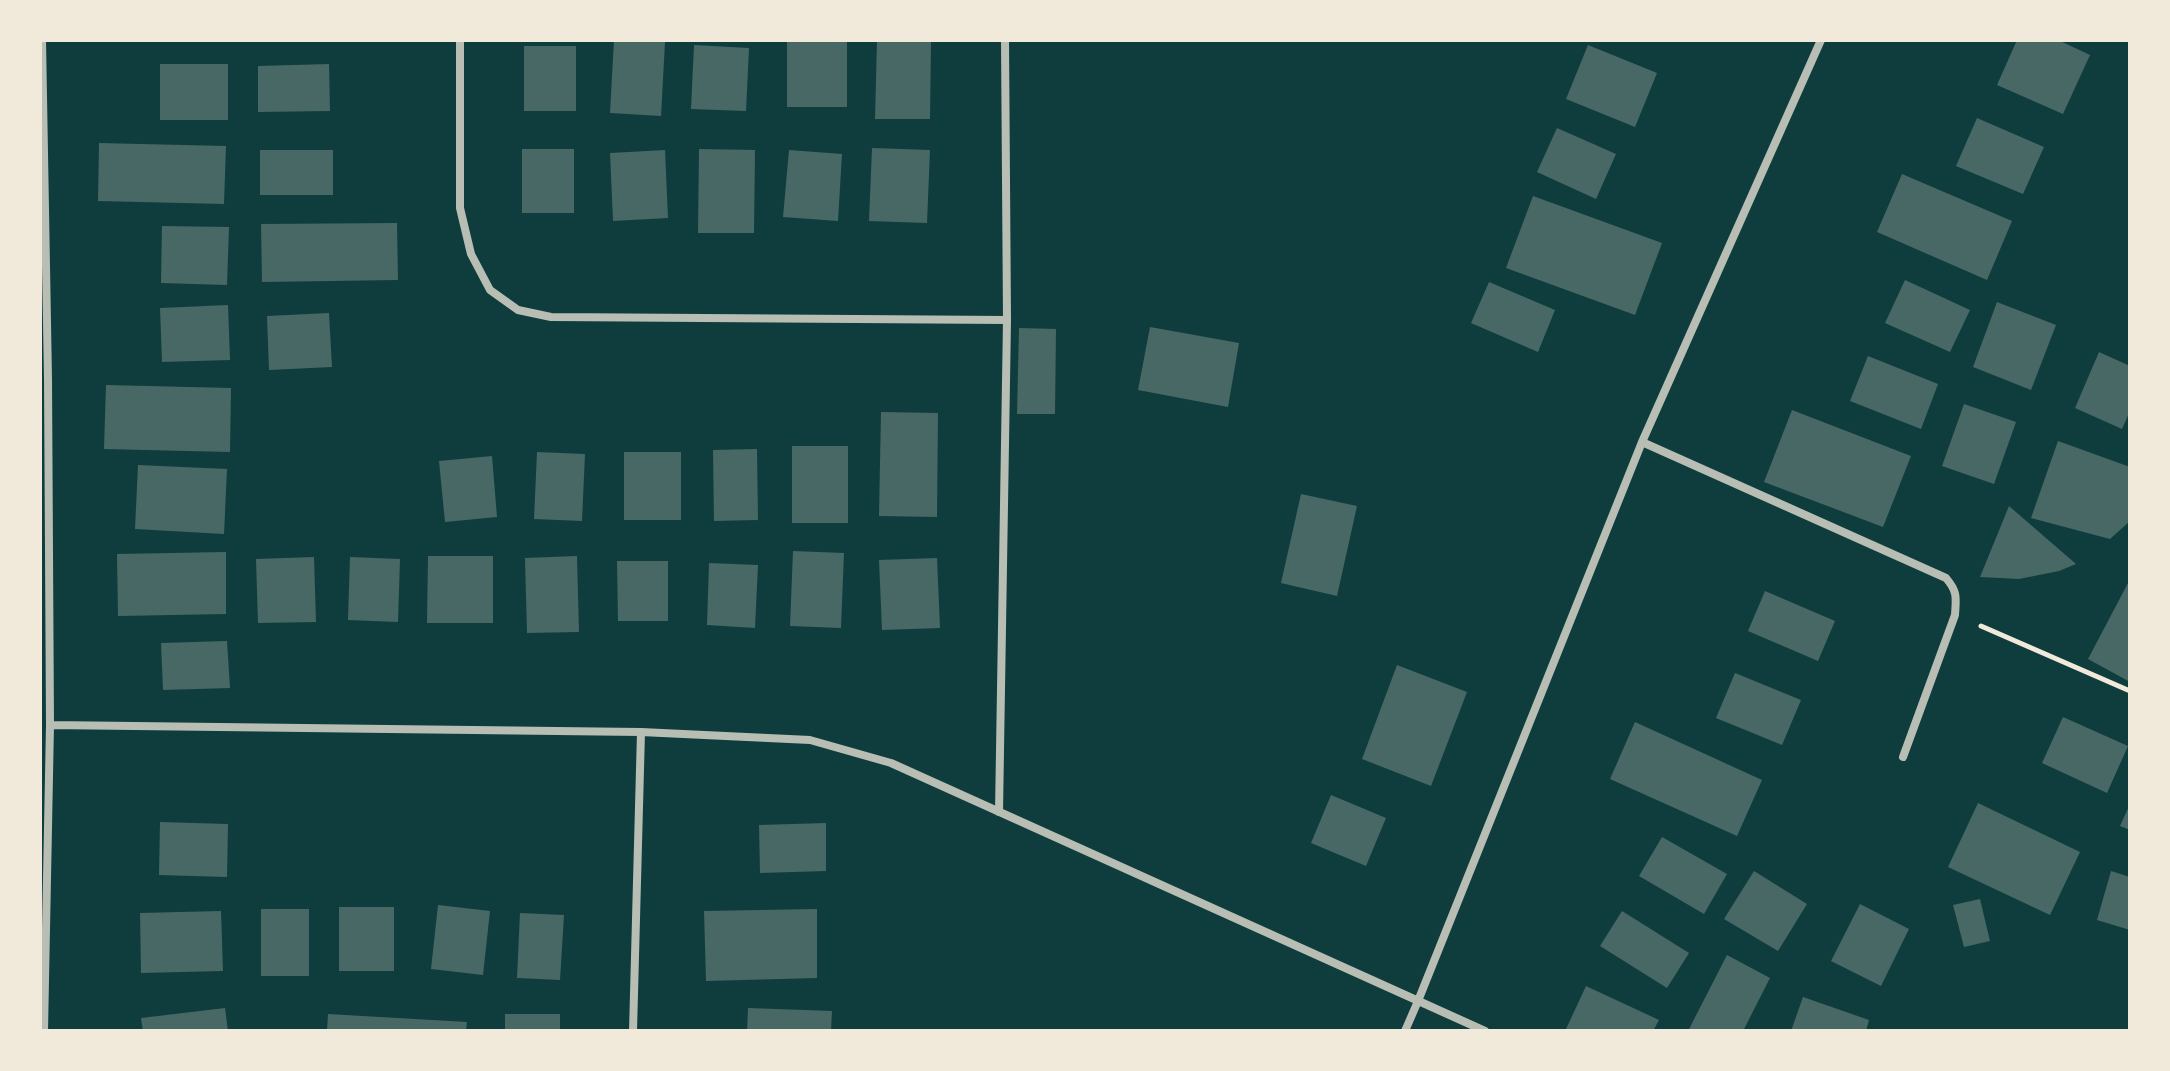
<!DOCTYPE html>
<html>
<head>
<meta charset="utf-8">
<style>
  body { margin:0 }
  #map { position:relative; width:2170px; height:1071px; overflow:hidden; background:#0f3d3e; font-family:"PT Sans Narrow",sans-serif }
  canvas { display:block }
  .frame { position:absolute; inset:0; border:42px solid #f1e9da; pointer-events:none }
</style>
</head>
<body>
<div id="map">
<canvas width="2170" height="1071"></canvas>
<div class="frame"></div>
</div>
<script>
const context = document.querySelector('canvas').getContext('2d');
context.lineJoin = 'round';
function fillPath(path, color) { context.fillStyle = color; context.fill(path, 'evenodd'); }
function stroke(path, color, width, dash) { context.strokeStyle = color; context.lineWidth = width; context.lineCap = dash ? 'butt' : 'round'; context.setLineDash(dash || []); context.stroke(path); }
const building = new Path2D(`
  M 614,40 L 665,42 L 661,116 L 610,113 Z
  M 787,40 L 847,40 L 847,107 L 787,107 Z
  M 2017,40 L 2058,40 L 2090,55 L 2063,114 L 1997,85 Z
  M 877,41 L 931,42 L 930,119 L 875,119 Z
  M 694,45 L 749,48 L 746,111 L 691,109 Z
  M 1588,45 L 1657,73 L 1635,127 L 1566,99 Z
  M 524,46 L 576,46 L 576,111 L 524,111 Z
  M 160,64 L 228,64 L 228,120 L 160,120 Z
  M 329,64 L 330,111 L 258,112 L 258,66 Z
  M 1977,118 L 2044,147 L 2023,194 L 1956,166 Z
  M 1557,128 L 1616,154 L 1596,199 L 1537,172 Z
  M 99,143 L 226,146 L 224,204 L 98,201 Z
  M 872,148 L 930,150 L 927,223 L 869,221 Z
  M 522,149 L 574,149 L 574,213 L 522,213 Z
  M 699,149 L 755,150 L 754,233 L 698,233 Z
  M 260,150 L 333,150 L 333,195 L 260,195 Z
  M 665,150 L 668,218 L 613,221 L 610,153 Z
  M 789,150 L 842,154 L 838,221 L 783,217 Z
  M 1902,174 L 2012,221 L 1987,280 L 1877,232 Z
  M 1533,196 L 1662,243 L 1635,315 L 1506,268 Z
  M 397,223 L 398,280 L 262,282 L 261,224 Z
  M 162,226 L 229,227 L 227,285 L 161,283 Z
  M 1905,280 L 1970,310 L 1950,352 L 1885,323 Z
  M 1489,282 L 1555,310 L 1538,352 L 1471,323 Z
  M 1997,302 L 2056,325 L 2031,390 L 1973,367 Z
  M 228,305 L 230,360 L 162,362 L 160,308 Z
  M 329,313 L 332,367 L 269,370 L 267,316 Z
  M 1150,327 L 1239,343 L 1228,407 L 1138,390 Z
  M 1019,328 L 1056,329 L 1055,414 L 1017,414 Z
  M 2099,352 L 2130,366 L 2130,411 L 2122,429 L 2075,408 Z
  M 1868,356 L 1938,384 L 1921,429 L 1850,401 Z
  M 106,385 L 231,388 L 230,452 L 104,449 Z
  M 1964,404 L 2016,422 L 1994,484 L 1942,466 Z
  M 1792,410 L 1911,456 L 1883,527 L 1764,482 Z
  M 881,412 L 938,413 L 937,517 L 879,516 Z
  M 2058,441 L 2130,467 L 2130,521 L 2110,539 L 2031,518 Z
  M 792,446 L 848,446 L 848,523 L 792,523 Z
  M 757,449 L 758,520 L 714,521 L 713,450 Z
  M 537,452 L 585,454 L 582,521 L 534,519 Z
  M 624,452 L 681,452 L 681,520 L 624,520 Z
  M 492,456 L 497,517 L 445,522 L 439,461 Z
  M 138,465 L 227,469 L 224,534 L 135,529 Z
  M 1301,494 L 1357,506 L 1337,596 L 1281,583 Z
  M 2009,506 L 2076,564 L 2059,571 L 2019,579 L 1980,577 Z
  M 793,551 L 844,553 L 841,628 L 790,626 Z
  M 226,552 L 226,614 L 118,616 L 117,554 Z
  M 428,556 L 493,556 L 493,623 L 427,623 Z
  M 577,556 L 579,632 L 527,633 L 525,558 Z
  M 314,557 L 316,622 L 258,623 L 256,559 Z
  M 350,557 L 400,559 L 398,622 L 348,620 Z
  M 937,558 L 940,628 L 882,630 L 879,560 Z
  M 617,561 L 668,561 L 668,621 L 618,621 Z
  M 709,563 L 758,565 L 755,628 L 707,625 Z
  M 2128,583 L 2130,584 L 2130,682 L 2088,659 Z
  M 1765,591 L 1835,621 L 1818,661 L 1748,631 Z
  M 227,641 L 230,688 L 163,690 L 161,643 Z
  M 1397,665 L 1467,692 L 1431,786 L 1362,759 Z
  M 1735,673 L 1801,700 L 1782,745 L 1716,718 Z
  M 2063,717 L 2128,746 L 2107,793 L 2042,763 Z
  M 1635,722 L 1762,780 L 1737,836 L 1610,779 Z
  M 1331,795 L 1386,818 L 1366,866 L 1311,843 Z
  M 1978,803 L 2080,852 L 2050,915 L 1948,867 Z
  M 2130,804 L 2130,830 L 2120,826 Z
  M 160,822 L 228,824 L 227,877 L 159,875 Z
  M 826,823 L 826,871 L 760,873 L 759,825 Z
  M 1662,837 L 1727,874 L 1704,914 L 1639,876 Z
  M 1754,871 L 1807,904 L 1778,951 L 1724,919 Z
  M 2111,871 L 2130,877 L 2130,930 L 2097,920 Z
  M 1980,899 L 1990,941 L 1964,947 L 1953,905 Z
  M 1860,904 L 1909,929 L 1881,986 L 1831,961 Z
  M 438,905 L 490,911 L 483,975 L 431,969 Z
  M 339,907 L 394,907 L 394,971 L 339,971 Z
  M 261,909 L 309,909 L 309,976 L 261,976 Z
  M 817,909 L 817,978 L 706,981 L 704,911 Z
  M 221,911 L 223,971 L 141,973 L 140,913 Z
  M 1622,911 L 1689,953 L 1667,988 L 1600,946 Z
  M 520,913 L 564,915 L 560,980 L 517,978 Z
  M 1727,955 L 1770,978 L 1743,1031 L 1688,1031 Z
  M 1586,986 L 1659,1020 L 1653,1031 L 1570,1031 L 1566,1029 Z
  M 1803,997 L 1869,1020 L 1866,1031 L 1791,1031 Z
  M 225,1008 L 228,1031 L 143,1031 L 141,1018 Z
  M 748,1008 L 832,1011 L 831,1031 L 747,1031 Z
  M 328,1014 L 467,1022 L 466,1031 L 327,1031 Z
  M 505,1014 L 560,1014 L 560,1031 L 505,1031 Z`);
const path = new Path2D(`
  M 1981,626 L 2130,691`);
const minor = new Path2D(`
  M 42,40 L 48,379 L 50,725 L 44,1031
  M 460,40 L 460,208 L 471,254 L 490,290 L 518,310 L 551,317 L 1007,320
  M 1642,442 L 1946,578 C 1958,592 1956,598 1955,615 L 1903,757
  M 50,725 L 641,732 L 810,740 L 891,763 L 1485,1031
  M 999,812 L 1007,320 L 1005,40
  M 633,1031 L 641,732
  M 1405,1031 L 1418,1001 L 1642,442 L 1821,40`);
fillPath(building, '#486865');
stroke(path, '#f1e9da', 5);
stroke(minor, '#b8beb3', 8);
</script>
</body>
</html>
